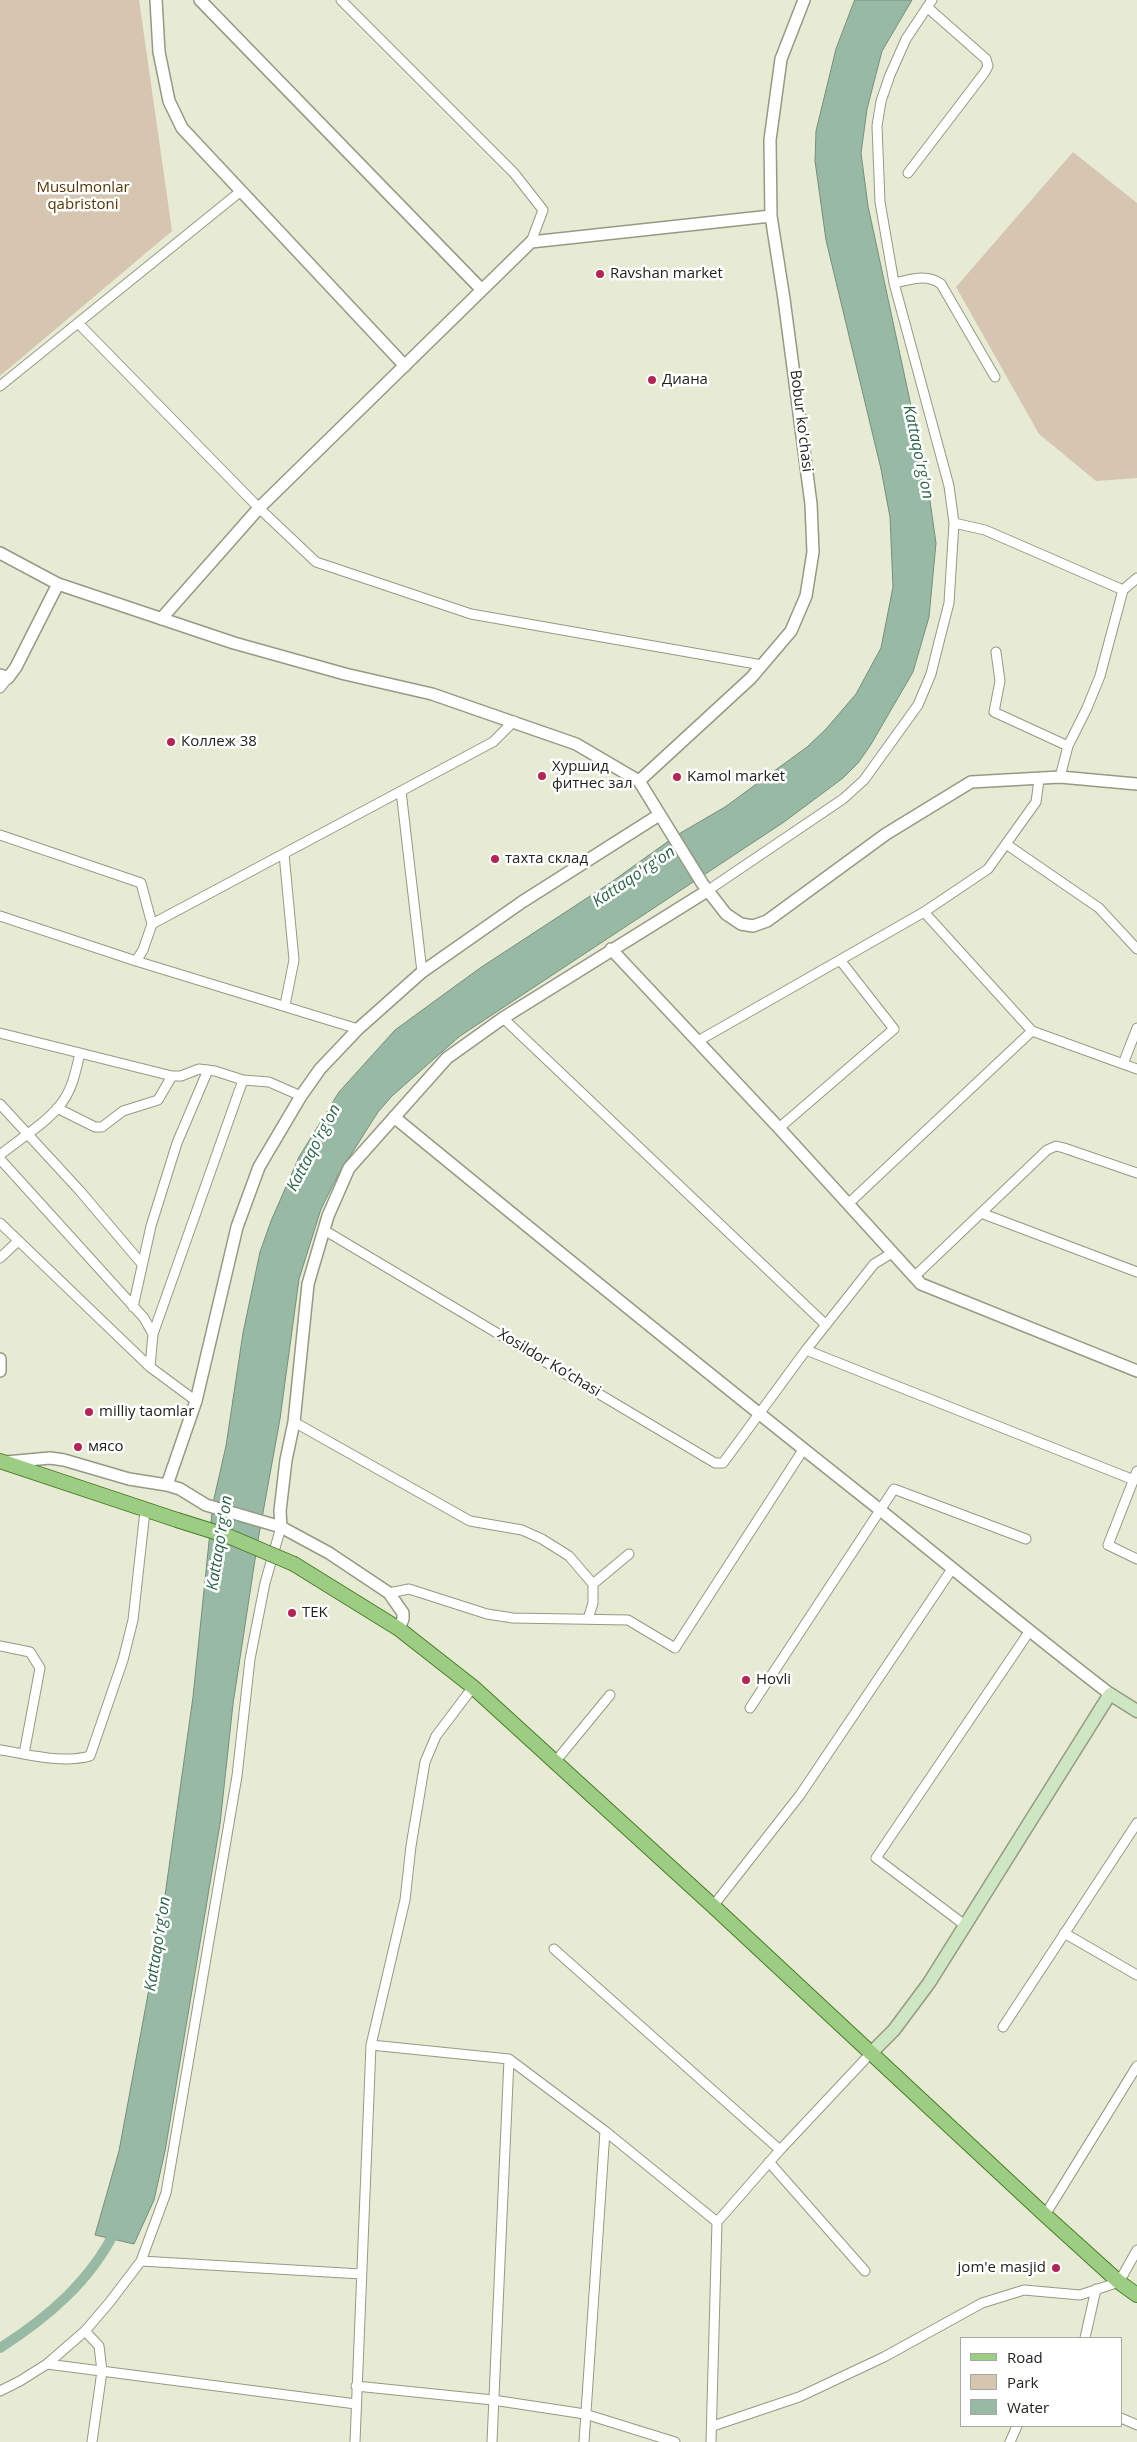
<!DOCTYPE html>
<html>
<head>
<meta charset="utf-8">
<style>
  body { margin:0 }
  #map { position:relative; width:1137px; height:2442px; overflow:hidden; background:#e7ebd4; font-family:"Open Sans",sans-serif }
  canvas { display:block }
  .legend { position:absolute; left:960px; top:2337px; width:162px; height:90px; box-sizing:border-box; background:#fff; border:1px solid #a7a7a4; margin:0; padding:6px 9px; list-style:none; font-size:15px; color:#22241b }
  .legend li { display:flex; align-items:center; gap:10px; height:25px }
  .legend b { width:25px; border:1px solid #a7a7a4 }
</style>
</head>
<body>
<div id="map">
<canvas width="1137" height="2442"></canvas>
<ul class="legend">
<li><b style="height:6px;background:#9dcd83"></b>Road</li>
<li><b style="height:14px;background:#d5c5b1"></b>Park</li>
<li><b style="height:14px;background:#98baa5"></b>Water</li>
</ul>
</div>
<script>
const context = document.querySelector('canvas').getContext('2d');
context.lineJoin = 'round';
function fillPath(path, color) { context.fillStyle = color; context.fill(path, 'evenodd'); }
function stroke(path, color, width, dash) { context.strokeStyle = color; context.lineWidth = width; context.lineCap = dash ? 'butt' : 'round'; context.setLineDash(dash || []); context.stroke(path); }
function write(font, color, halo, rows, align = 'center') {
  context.font = font + ' "Open Sans",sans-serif'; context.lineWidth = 5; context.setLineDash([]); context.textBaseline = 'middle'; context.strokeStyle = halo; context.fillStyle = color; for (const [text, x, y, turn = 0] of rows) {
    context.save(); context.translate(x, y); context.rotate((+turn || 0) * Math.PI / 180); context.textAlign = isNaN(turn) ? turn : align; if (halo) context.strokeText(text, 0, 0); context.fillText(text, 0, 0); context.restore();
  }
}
const green = new Path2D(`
  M 0,0 L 139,0 L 172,231 L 0,376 Z
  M 1073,152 L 1137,203 L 1137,478 L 1096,481 L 1039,434 L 956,287 Z`);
const water = new Path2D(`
  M 855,0 L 912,0 L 882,51 L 867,109 L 861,153 L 868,206 L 927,480 L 936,543 L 929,617 L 913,672 L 870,746 L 858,763 L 843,778 L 784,822 L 460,1036 L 392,1096 L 378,1112 L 338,1175 L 321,1209 L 299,1279 L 280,1419 L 258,1540 L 233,1704 L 220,1824 L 165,2151 L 154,2200 L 134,2244 L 95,2235 L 119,2151 L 161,1924 L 193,1697 L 213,1503 L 226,1446 L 243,1333 L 260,1252 L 271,1221 L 299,1157 L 339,1092 L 395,1030 L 480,968 L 610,883 L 677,835 L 725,807 L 807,747 L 826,729 L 856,694 L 881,648 L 893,587 L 890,517 L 881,469 L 826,240 L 815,161 L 816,131 L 836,49 Z`);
const canal = new Path2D(`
  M 0,2348 C 47,2318 91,2281 116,2229`);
const minor = new Path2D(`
  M 341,0 L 514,173 L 543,210 L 531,242
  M 908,173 L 985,72 L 988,66 L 986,59 L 927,7
  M 894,283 C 910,280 926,273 941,284 L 995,377
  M 78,323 L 259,508 L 316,562 L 471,614 L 762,665
  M 0,386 L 241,191
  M 954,523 L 985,530 L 1123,590
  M 996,652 L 1000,681 L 994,712 L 1068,746
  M 0,688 L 8,678
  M 1060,777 L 1068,746 L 1087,708 L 1100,676 L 1123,590 L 1137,578
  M 401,791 L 422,972
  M 0,835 L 141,883 L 152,924
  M 1006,844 L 1099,908 L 1137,949
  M 284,854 L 294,960 L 285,1005
  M 707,891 L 843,799 L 864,780 L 918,705 L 931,674 L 939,642 L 949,603 L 954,523 L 949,486 L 894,283 L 880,202 L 877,126 L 881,101 L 890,75 L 906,39 L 932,0
  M 924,912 L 1032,1031 L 1137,1069
  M 0,916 L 136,961 L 358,1029
  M 136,961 L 143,950 L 152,924 L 493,742 L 514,721
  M 503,1018 L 826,1325
  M 0,1033 L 172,1076 L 181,1076 L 199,1069 L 215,1071 L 243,1080 L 269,1082 L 301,1096
  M 698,1041 L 924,912 L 988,869 L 1036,802 L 1039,780
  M 1123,1064 L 1137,1028
  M 0,1104 L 80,1191 L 142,1264
  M 57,1108 L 95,1127 L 102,1127 L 123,1111 L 158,1100 L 172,1076
  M 779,1128 L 894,1029 L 840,960
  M 0,1155 C 18,1140 51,1120 63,1101 C 73,1087 76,1070 80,1053
  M 0,1159 L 144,1318 L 153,1334 L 150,1367
  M 848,1204 L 1032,1031
  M 981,1213 L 1137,1272
  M 0,1223 L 150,1367 L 196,1401
  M 324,1230 L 715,1463 L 723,1463 L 806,1350 L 874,1264 L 892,1253
  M 0,1258 L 17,1242
  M 914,1277 L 1047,1150 L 1056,1146 L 1064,1148 L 1137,1173
  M 133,1307 L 151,1226 L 177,1143 L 208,1070
  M 153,1334 L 243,1080
  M 806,1350 L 1134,1480
  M 294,1422 L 470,1521 L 522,1530 L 542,1539 L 569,1556 L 593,1584 L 593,1603 L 588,1619
  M 1137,1471 L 1108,1545 L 1137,1559
  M 593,1584 L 629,1554
  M 389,1593 L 409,1589 L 487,1614 L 513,1618 L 628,1620 L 675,1648 L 803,1450
  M 0,1646 L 30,1652 L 40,1668 L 24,1754
  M 750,1708 L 894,1489 L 1026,1539
  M 0,1750 C 29,1754 61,1764 90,1756 L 123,1660 L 133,1620 L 145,1511
  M 555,1762 L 610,1695
  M 713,1906 L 800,1795 L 952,1569
  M 966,1926 L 876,1858 L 1029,1632
  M 1064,1933 L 1137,1975
  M 554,1949 L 780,2150
  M 1003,2027 L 1137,1823
  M 371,2045 L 509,2059 L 605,2131 L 717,2222
  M 769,2162 L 865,2271
  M 1045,2215 L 1137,2066
  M 141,2261 L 361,2274
  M 85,2331 L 99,2346 L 102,2371 L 92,2442
  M 1085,2338 L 1096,2289
  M 47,2364 L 356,2404
  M 356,2386 L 493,2400 L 585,2414 L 675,2442
  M 0,2391 L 20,2381 L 47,2364 L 85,2331 L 109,2303 L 141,2261 L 166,2193 L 237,1776 L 250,1659 L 265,1583 L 281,1527
  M 1121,2418 L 1137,2425
  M 713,2426 L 799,2397 L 884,2357 L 982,2303 L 1024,2290 L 1080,2295 L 1119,2282 L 1137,2250
  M 355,2442 L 371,2045 L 405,1900 L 411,1846 L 425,1762 L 436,1736 L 473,1687
  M 492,2442 L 509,2059
  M 584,2442 L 605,2131
  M 711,2442 L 717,2222 L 780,2150 L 871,2053
  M 1010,2442 L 1017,2426`);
const tertiary = new Path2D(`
  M 156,0 L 159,52 L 169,101 L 182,128 L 405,366
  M 200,0 L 482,290
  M 0,553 L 58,584 L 234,643 L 345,674 L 432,694 L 576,744 L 639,781 L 702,883 L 726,914 L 741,924 L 753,926 L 767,921 L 886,834 L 971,782 L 1060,777 L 1137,784
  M 161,619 L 259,508 L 531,242 L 771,216
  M 0,675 L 8,678 L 16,667 L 58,584
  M 639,781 L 751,678 L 791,631 L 806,596 L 813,552 L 811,504 L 784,299 L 771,216 L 770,140 L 781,59 L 804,0
  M 611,949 L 779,1128 L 921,1284 L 1137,1371
  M 394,1117 C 555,1249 716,1380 879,1509 C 956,1571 1032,1634 1110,1694
  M 0,1359 L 0,1371
  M 6,1462 L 50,1458 L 64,1460 L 129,1479 L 167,1485 L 180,1489 L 206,1505 L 281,1527 L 329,1553 L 389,1593 L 403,1613 L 403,1619 L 399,1629
  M 167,1485 L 196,1401 L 237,1227 L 259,1167 L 301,1096 L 320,1069 L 358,1029 L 422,972 L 522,902 L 659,815
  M 281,1527 L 280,1511 L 286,1460 L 294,1422 L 308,1284 L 328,1216 L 349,1168 L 447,1058 L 503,1018 L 707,891`);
const secondary = new Path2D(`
  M 871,2053 L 894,2030 L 929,1983 L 1110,1694 L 1137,1711`);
const primary = new Path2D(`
  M 0,1461 L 177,1520
  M 294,1564 L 399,1629 L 473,1687 L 713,1906 L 1045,2215 L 1119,2282 L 1137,2295`);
const primaryBridge = new Path2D(`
  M 177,1520 L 228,1536 L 294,1564`);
const markers = [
  [600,274,5,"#b42454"],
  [652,380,5,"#b42454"],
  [171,742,5,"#b42454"],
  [542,776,5,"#b42454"],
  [677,777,5,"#b42454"],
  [495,859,5,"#b42454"],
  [89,1412,5,"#b42454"],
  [78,1447,5,"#b42454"],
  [292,1613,5,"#b42454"],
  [746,1680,5,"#b42454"],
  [1056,2268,5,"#b42454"]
];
const parkNames = [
  ["Musulmonlar",83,188],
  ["qabristoni",83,205]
];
const poiNames = [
  ["Ravshan market",610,274],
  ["Диана",662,380],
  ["Коллеж 38",181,742],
  ["Хуршид",552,767],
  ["фитнес зал",552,784],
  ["Kamol market",687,777],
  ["тахта склад",505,859],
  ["milliy taomlar",99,1412],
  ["мясо",88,1447],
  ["TEK",302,1613],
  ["Hovli",756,1680],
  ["jom'e masjid",1046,2268,"right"]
];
const streetNames = [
  ["Bobur ko'chasi",801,421,83],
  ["Xosildor Ko’chasi",549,1363,31]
];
const waterNames = [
  ["Kattaqo'rg'on",918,452,78],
  ["Kattaqo'rg'on",634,877,-34],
  ["Kattaqo'rg'on",314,1148,-62],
  ["Kattaqo'rg'on",220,1543,-81],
  ["Kattaqo'rg'on",158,1944,-81]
];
fillPath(green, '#d5c5b1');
fillPath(water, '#98baa5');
stroke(water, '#758d7c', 1);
stroke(canal, '#98baa5', 10);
stroke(minor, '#969984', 11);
stroke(tertiary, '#969984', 14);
stroke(secondary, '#969984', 15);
stroke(primary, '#487c29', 16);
stroke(minor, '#fff', 9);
stroke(tertiary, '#fff', 11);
stroke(secondary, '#cee6c1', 12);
stroke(primary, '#9dcd83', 14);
stroke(primaryBridge, '#487c29', 16, []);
stroke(primaryBridge, '#9dcd83', 14);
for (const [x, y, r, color] of markers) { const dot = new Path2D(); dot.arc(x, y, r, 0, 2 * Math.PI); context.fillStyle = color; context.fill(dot); stroke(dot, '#fff', 2); }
write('15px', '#543400', '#fff', parkNames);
write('15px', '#22241b', '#fff', poiNames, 'left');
write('15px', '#22241b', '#fff', streetNames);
write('italic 16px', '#2a6345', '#fff', waterNames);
</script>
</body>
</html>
